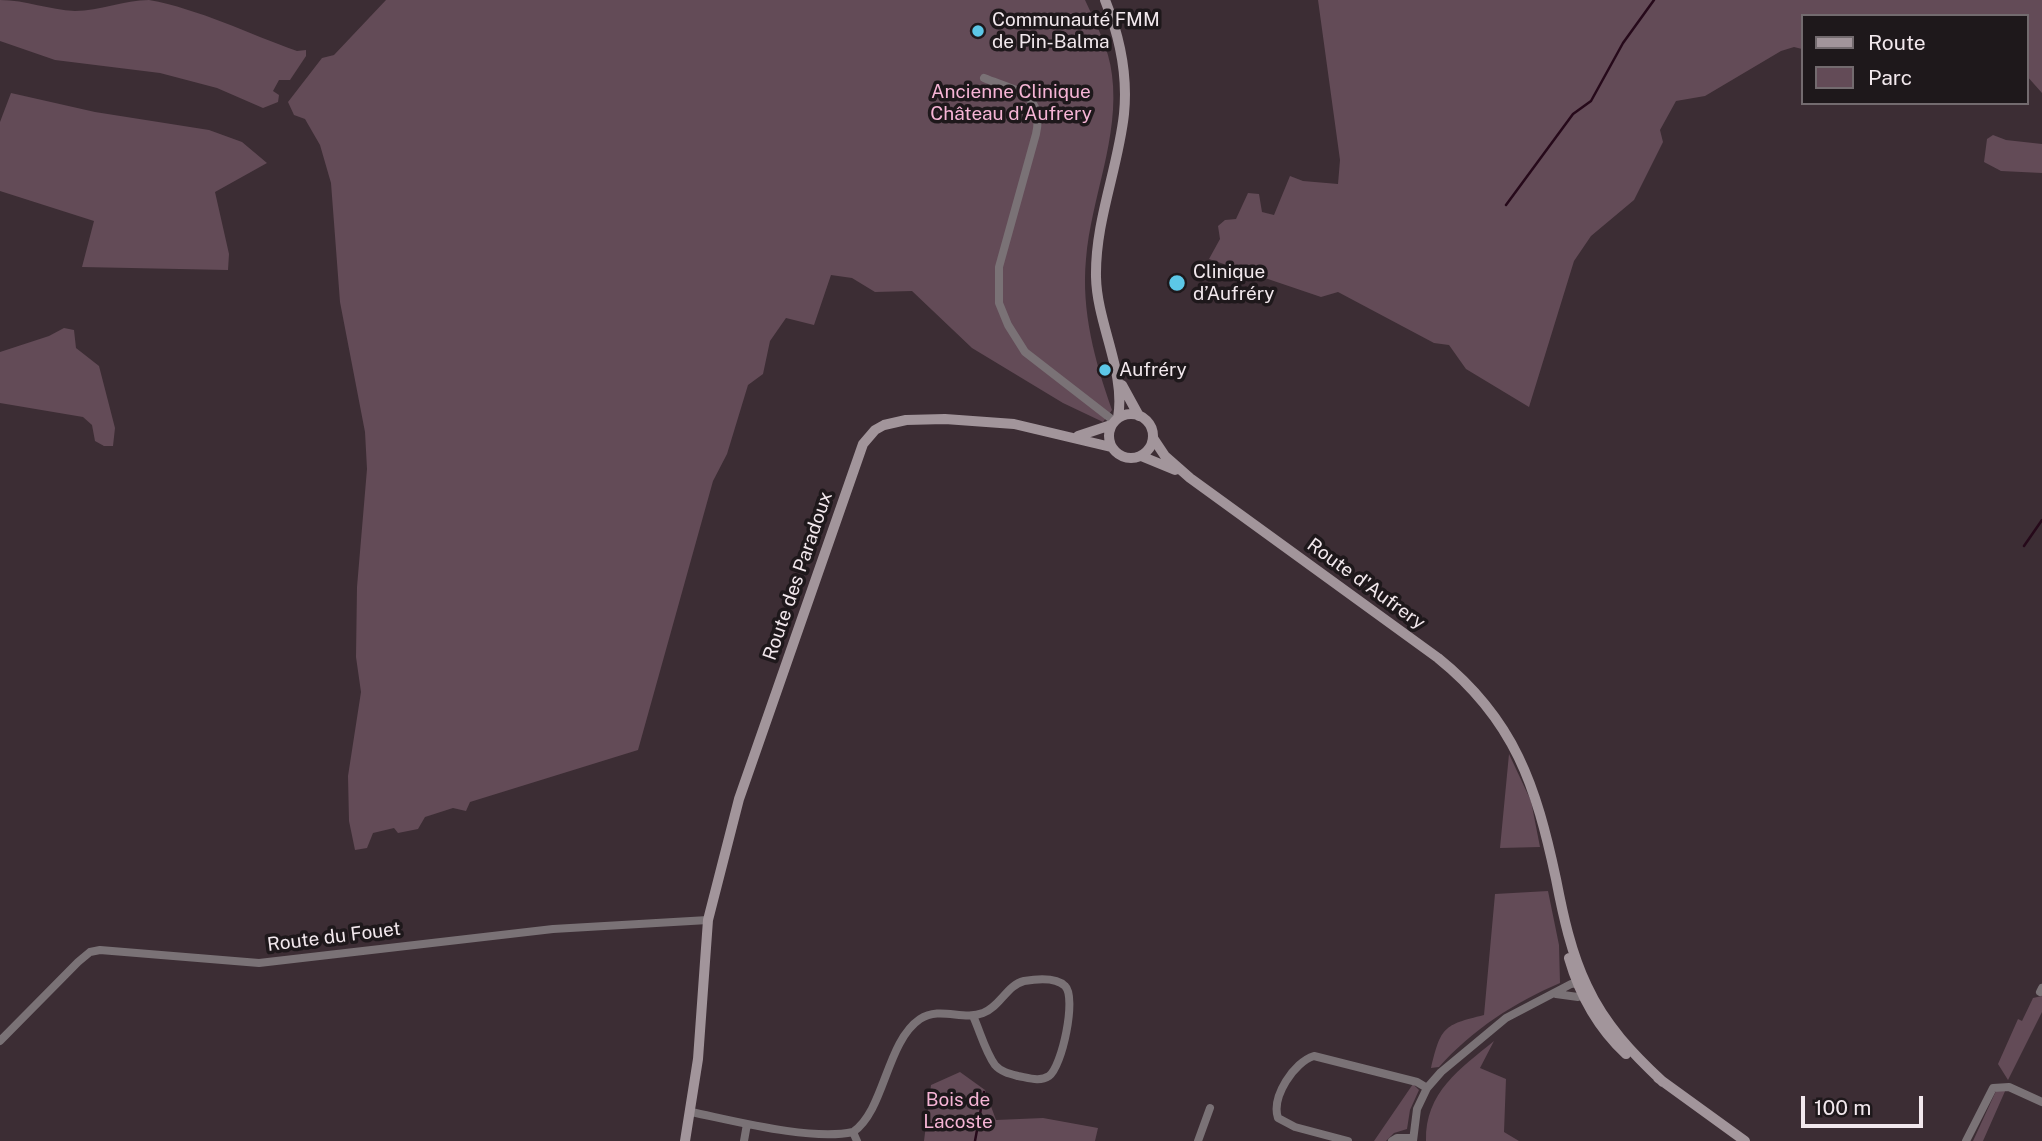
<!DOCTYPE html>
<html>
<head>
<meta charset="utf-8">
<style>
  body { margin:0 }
  #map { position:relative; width:2042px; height:1141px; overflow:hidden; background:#3c2d34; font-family:"Public Sans",sans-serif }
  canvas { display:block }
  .legend { position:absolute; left:1801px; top:14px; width:228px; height:91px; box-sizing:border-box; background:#1e181b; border:2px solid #736b6f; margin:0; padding:9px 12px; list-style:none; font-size:21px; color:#f2e8ed }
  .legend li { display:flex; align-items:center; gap:14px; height:35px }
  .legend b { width:35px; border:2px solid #736b6f }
  .scale { position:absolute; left:1801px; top:1096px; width:122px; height:32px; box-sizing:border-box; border:4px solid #f2e8ed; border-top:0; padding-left:9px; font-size:21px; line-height:24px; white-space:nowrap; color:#f2e8ed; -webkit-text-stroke:5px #1e181b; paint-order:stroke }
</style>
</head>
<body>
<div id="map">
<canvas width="2042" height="1141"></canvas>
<ul class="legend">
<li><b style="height:9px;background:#a2959b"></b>Route</li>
<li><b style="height:19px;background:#634b57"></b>Parc</li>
</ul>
<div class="scale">100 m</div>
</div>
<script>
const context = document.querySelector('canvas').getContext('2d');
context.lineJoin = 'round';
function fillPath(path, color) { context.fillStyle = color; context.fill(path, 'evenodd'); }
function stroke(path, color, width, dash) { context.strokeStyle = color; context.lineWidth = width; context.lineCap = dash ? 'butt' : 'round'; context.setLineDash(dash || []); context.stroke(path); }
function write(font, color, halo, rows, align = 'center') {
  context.font = font + ' "Public Sans",sans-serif'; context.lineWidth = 7; context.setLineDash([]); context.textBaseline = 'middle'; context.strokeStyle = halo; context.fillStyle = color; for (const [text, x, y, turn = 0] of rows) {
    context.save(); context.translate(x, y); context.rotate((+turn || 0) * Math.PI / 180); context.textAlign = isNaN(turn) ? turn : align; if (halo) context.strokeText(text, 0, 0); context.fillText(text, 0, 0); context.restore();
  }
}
const green = new Path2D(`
  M 0,0 C 26,0 49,10 75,11 C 100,11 124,0 149,0 C 199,9 249,34 297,51 L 306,50 L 306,56 L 290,80 L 279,80 L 273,91 L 279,95 L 278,102 L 263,108 L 217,88 L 160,73 L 55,60 L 0,41 Z
  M 386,0 L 1085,0 C 1096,24 1109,48 1112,75 C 1120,137 1091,198 1086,259 C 1081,311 1095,362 1112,410 L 1103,422 L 1063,403 L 972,348 L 912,291 L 875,292 L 852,278 L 831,275 L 814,325 L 786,318 L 770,341 L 763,374 L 748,385 L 727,454 L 713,481 L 638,750 L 470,802 L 466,811 L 453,808 L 425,817 L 418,829 L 398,833 L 394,828 L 373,833 L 367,848 L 355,850 L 349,821 L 348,776 L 361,692 L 356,657 L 357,587 L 367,469 L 365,432 L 340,302 L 331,183 L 320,145 L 305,119 L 294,115 L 288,102 L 322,58 L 334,55 Z
  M 1318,0 L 2042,0 L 2042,93 L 2026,75 L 2026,16 L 1802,16 L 1802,49 L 1794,47 L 1781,51 L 1705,96 L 1676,101 L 1660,130 L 1663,142 L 1634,200 L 1591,236 L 1574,261 L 1529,407 L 1466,369 L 1449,345 L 1434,343 L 1338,292 L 1321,297 L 1209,259 L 1220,239 L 1218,226 L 1225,220 L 1236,219 L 1248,193 L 1259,194 L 1262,212 L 1274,215 L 1290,176 L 1303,181 L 1338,184 L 1340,160 Z
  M 11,93 L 95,112 L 209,130 L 242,142 L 267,163 L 215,192 L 229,254 L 228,270 L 82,267 L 94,221 L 0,191 L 0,122 Z
  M 1993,135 L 2006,140 L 2042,144 L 2042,173 L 2001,171 L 1984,162 L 1987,139 Z
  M 64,328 L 74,330 L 76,348 L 99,366 L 115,428 L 113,446 L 104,446 L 95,441 L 92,425 L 83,417 L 0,403 L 0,352 L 49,336 Z
  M 1509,754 L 1531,801 L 1540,847 L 1500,848 Z
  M 1548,891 L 1559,945 L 1560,983 C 1515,1002 1472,1030 1439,1067 L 1431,1068 C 1441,1027 1443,1025 1484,1015 L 1495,894 Z
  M 2042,996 L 2042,1012 L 2008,1080 L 1998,1064 L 2018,1019 L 2022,1021 L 2033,998 Z
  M 1494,1041 L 1480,1068 L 1506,1079 L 1504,1132 L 1519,1141 L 1426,1141 C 1425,1092 1460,1069 1494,1041 Z
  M 960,1072 L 985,1090 L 996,1120 L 1043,1118 L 1098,1128 L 1095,1141 L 924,1141 L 931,1085 Z
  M 1413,1084 L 1419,1090 L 1410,1110 L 1407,1129 L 1394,1133 L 1386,1141 L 1374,1141 Z
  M 2006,1089 L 1983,1141 L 1973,1141 L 1996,1091 Z`);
const stream = new Path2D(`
  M 1506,205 L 1573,114 L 1591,101 L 1623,43 L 1654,0
  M 2024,546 L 2042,520
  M 975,1141 L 984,1092`);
const street = new Path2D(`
  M 984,78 C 1016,91 1045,93 1036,134 L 999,267 L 999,303 L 1008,325 L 1025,352 L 1114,421
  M 2040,992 L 2042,988
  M 1556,994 L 1578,997 L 1584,992
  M 0,1041 L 78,962 L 90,952 L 100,950 L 259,963 L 553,929 L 708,920
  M 691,1112 C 735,1121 811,1141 853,1132
  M 744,1141 L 747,1124
  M 857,1141 L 853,1132 C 885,1110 886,1042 920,1019 C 940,1006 963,1021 983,1013 C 1000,1007 1007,985 1024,981 C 1036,979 1056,977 1065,986 C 1077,997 1062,1067 1049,1076 C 1040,1082 1029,1078 1018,1076 C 1010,1074 1001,1072 995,1065 C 985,1051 980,1031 973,1016
  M 1198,1141 L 1210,1108
  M 1348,1141 L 1295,1127 L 1278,1118 C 1271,1097 1294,1062 1314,1056 L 1417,1082 L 1427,1088
  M 1392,1141 L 1397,1138 L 1413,1138
  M 1413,1141 L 1417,1109 L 1427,1088 L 1441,1072 L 1506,1018 L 1571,984 L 1581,983
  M 1966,1141 L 1993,1088 L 2009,1087 L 2042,1102`);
const secondary = new Path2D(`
  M 1105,0 C 1120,37 1128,74 1124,114 C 1118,169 1095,221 1096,277 C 1097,324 1126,372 1118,418
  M 1122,385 L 1139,416
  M1109 436a22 22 0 1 1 44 0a22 22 0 1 1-44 0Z
  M 1078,436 L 1111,425
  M 1153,438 L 1165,456 L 1190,478 L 1438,658 C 1515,720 1536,786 1556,879 C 1563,915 1571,953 1587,986 C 1605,1025 1633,1054 1663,1082
  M 1141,456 L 1175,470
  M 1569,958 C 1580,996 1597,1027 1626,1054
  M 1658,1078 L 1745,1141
  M 685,1141 L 698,1059 L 708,920 L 739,799 L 863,444 L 875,430 L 884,425 L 906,420 L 945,419 L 1014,424 L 1111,447`);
const markers = [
  [978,31,7,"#5cc7e7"],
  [1177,283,9,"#5cc7e7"],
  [1105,370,7,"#5cc7e7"]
];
const poiNames = [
  ["Communauté FMM",992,20],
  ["de Pin-Balma",992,42],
  ["Clinique",1193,272],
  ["d’Aufréry",1193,294],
  ["Aufréry",1119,370]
];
const parkNames = [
  ["Ancienne Clinique",1011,92],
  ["Château d'Aufrery",1011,114],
  ["Bois de",958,1100],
  ["Lacoste",958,1122]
];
const streetNames = [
  ["Route des Paradoux",798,576,-71],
  ["Route d'Aufrery",1366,584,36],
  ["Route du Fouet",334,937,-7]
];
fillPath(green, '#634b57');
stroke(stream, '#26091a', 2.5);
stroke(street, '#7a7276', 8);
stroke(secondary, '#a2959b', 10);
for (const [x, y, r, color] of markers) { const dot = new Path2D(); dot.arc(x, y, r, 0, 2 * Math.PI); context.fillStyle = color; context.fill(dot); stroke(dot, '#1e181b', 2.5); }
write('19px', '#f2e8ed', '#1e181b', poiNames, 'left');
write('19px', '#f6b4d5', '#1e181b', parkNames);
write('19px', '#f2e8ed', '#1e181b', streetNames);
</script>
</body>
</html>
